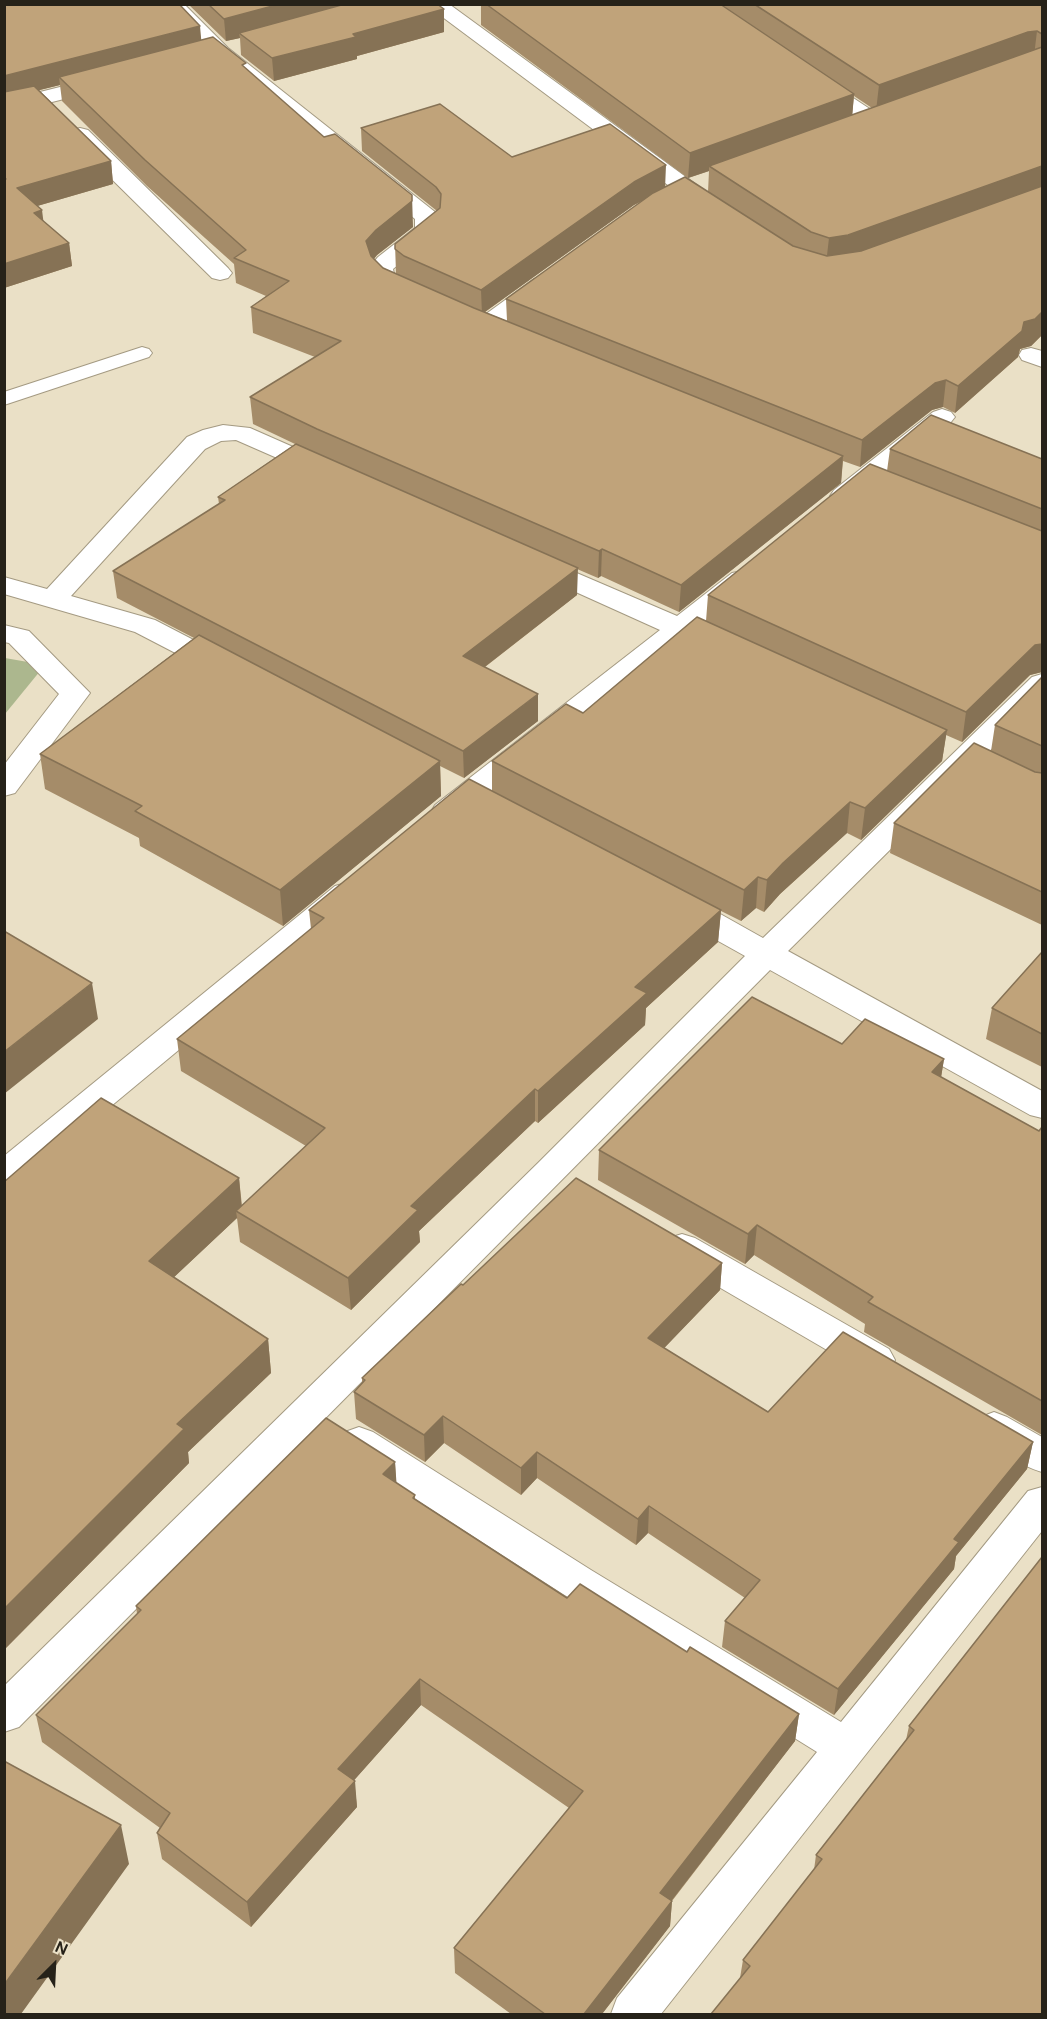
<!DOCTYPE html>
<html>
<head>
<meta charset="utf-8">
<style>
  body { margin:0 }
  #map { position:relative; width:1047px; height:2019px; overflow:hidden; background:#eae0c6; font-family:"DM Sans",sans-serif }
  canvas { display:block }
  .frame { position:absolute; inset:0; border:6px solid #262219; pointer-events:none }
  .north { position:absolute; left:24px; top:1935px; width:60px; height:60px; -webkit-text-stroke:4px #eae0c6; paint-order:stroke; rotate:24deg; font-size:16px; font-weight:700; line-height:24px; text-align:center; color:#262219 }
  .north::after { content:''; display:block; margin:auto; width:21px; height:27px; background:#262219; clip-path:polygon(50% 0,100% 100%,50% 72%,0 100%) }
</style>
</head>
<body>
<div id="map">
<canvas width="1047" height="2019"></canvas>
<div class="frame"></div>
<div class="north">N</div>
</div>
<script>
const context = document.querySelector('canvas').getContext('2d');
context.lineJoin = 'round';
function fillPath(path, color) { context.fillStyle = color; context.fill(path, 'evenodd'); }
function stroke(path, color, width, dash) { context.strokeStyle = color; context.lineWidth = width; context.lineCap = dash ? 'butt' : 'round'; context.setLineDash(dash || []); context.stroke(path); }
const green = new Path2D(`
  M 5,658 L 45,665 L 5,714 Z`);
const lane = new Path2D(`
  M 142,347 L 149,349 L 152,353 L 149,357 L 4,405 L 4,392 Z`);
const street = new Path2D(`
  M 162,4 L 184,4 L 228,48 L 435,212 C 440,219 440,228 435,235 L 393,269 L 394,274 C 403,281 417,285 423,294 L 420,299 C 400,304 372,289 369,268 L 378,257 L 415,228 L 415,219 L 214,56 Z
  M 425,4 L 449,4 L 720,202 L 724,207 L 720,212 L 712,214 L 704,212 Z
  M 104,76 L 112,77 L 115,82 L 112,87 L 4,114 L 4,101 Z
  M 815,77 L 823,78 L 882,117 L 885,122 L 882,127 L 874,129 L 866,127 L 807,88 L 804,83 L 807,78 Z
  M 80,128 L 88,130 L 228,268 L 232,273 L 228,278 L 220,280 L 212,278 L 72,140 L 69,135 L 72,130 Z
  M 543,277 L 552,279 L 555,284 L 552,289 L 493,332 L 484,334 L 475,332 L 472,327 L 475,322 L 534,279 Z
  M 1031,348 L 1042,351 L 1042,367 L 1022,360 L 1019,355 L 1022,350 Z
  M 942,409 L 951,412 L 955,417 L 951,422 L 852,502 L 843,504 L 834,502 L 830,496 L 834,490 L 933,412 Z
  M 223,425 L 250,428 L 334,465 L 338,471 L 334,477 L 325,479 L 236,440 L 221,441 L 205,449 L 71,596 L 155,620 L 234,661 L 238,667 L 234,673 L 224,676 L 214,673 L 135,632 L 4,594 L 4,577 L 47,589 L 187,437 L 203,430 Z
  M 537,556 L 677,616 L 732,573 L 742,571 L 752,573 L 756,579 L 752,585 L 700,626 L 708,630 L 712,636 L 708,642 L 698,645 L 683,640 L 457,819 L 446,822 L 435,819 L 431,812 L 435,805 L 660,630 L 527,570 L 523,564 L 527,558 Z
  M 4,625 L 29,631 L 90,693 L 15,793 L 4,796 L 4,765 L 59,694 L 9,643 L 4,642 Z
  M 1042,674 L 1042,699 L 788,951 L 1042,1091 L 1042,1118 L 1030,1115 L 770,970 L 19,1727 L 4,1732 L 4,1686 L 538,1163 L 745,956 L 668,913 L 663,905 L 668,897 L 679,894 L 690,897 L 763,938 L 1032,677 Z
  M 346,883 L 357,886 L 362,894 L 357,902 L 16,1185 L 4,1189 L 4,1156 L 335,886 Z
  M 682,1234 L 695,1238 L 889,1349 L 895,1360 L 889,1371 L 876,1375 L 863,1371 L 669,1258 L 664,1248 L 669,1238 Z
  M 994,1412 L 1007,1417 L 1042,1437 L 1042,1472 C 1022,1466 984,1446 975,1428 L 981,1417 Z
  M 359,1427 L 373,1432 L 591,1570 L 841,1722 L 1028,1491 L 1042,1487 L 1042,1531 L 661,2014 L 611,2014 L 617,1998 L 817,1752 L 563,1594 L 345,1454 L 340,1443 L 345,1432 Z`);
const wall = new Path2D(`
  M 4,4 L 201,40 L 247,69 L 413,227 L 377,255 L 374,259 L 383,268 L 398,274 L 396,273 L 395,244 L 437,211 L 362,151 L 361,128 L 665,187 L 708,192 L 709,171 L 688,178 L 481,25 L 481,4 L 1042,4 L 1042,335 L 1031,346 L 1020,349 L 1018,357 L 955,413 L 943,407 L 932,410 L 860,467 L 843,461 L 841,483 L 679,612 L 601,576 L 598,578 L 577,569 L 577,595 L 485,667 L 538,721 L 464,778 L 440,766 L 441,796 L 283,926 L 140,846 L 139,838 L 45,789 L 40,754 L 194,638 L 117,598 L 113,571 L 219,504 L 218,497 L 295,444 L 253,424 L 250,397 L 315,357 L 253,333 L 251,307 L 266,296 L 236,283 L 234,264 L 147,186 L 62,101 L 60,85 L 39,90 L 111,161 L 113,184 L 37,206 L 43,221 L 69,243 L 72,266 L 4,288 ZM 854,96 L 872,108 L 852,115 ZM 644,200 L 506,299 L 507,321 L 485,312 L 634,205 Z
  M 188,4 L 437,4 L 444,9 L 444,32 L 357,56 L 357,59 L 274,81 L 241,55 L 240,38 L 226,41 Z
  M 890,449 L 1042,459 L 1042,672 L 1030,675 L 962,742 L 946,735 L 942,761 L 861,840 L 847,833 L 780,894 L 764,912 L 756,908 L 741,921 L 721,911 L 718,942 L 646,1008 L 645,1025 L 538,1123 L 535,1121 L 419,1231 L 420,1242 L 351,1310 L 240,1242 L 237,1218 L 174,1277 L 268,1339 L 271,1373 L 188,1452 L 189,1463 L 4,1650 L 4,1182 L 239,1178 L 242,1206 L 306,1146 L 181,1071 L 177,1039 L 311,929 L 309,910 L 492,791 L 492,761 L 583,713 L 706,621 L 708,595 L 887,471 Z
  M 1042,677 L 1042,925 L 890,853 L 894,823 L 991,751 L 995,725 Z
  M 1042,952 L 1042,1067 L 986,1039 L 992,1008 Z
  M 842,1044 L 944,1059 L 941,1077 L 1039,1131 L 1042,1127 L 1042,1435 L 864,1332 L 865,1324 L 754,1255 L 745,1264 L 598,1180 L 599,1150 Z
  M 722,1263 L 720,1290 L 664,1348 L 768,1412 L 1033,1442 L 1027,1469 L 956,1556 L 954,1569 L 834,1715 L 722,1647 L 725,1621 L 745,1598 L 648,1533 L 636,1545 L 537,1478 L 521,1495 L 444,1443 L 425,1462 L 356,1419 L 354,1392 L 362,1383 L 362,1378 L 463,1285 Z
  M 395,1462 L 396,1483 L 415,1495 L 415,1499 L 567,1598 L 687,1652 L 799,1714 L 795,1741 L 672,1901 L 670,1926 L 602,2014 L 511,2014 L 455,1973 L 454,1948 L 569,1808 L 421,1705 L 354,1780 L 357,1807 L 251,1927 L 162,1859 L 157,1833 L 160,1828 L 42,1742 L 36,1715 L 137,1614 L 136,1606 Z
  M 1042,1557 L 1042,2014 L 740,1978 L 743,1960 L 814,1870 L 816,1855 L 906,1740 L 909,1726 Z`);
const shadedWall = new Path2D(`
  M 280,4 L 363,4 L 239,33 L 240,38 L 226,41 L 224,19 Z
  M 444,9 L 444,32 L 357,56 L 357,59 L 274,81 L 272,58 L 353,34 Z
  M 200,26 L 202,48 L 59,77 L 60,85 L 4,99 L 4,76 Z
  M 1037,31 L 1034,56 L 876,111 L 879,85 L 1028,32 Z
  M 854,94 L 852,119 L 709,166 L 709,171 L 688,178 L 690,153 Z
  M 111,161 L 113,184 L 20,211 L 17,188 Z
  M 666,165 L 665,189 L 634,205 L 482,314 L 481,290 L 634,182 Z
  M 1042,166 L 1042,182 L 1041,191 L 826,264 L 829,238 Z
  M 412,195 L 413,227 L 377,255 L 367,267 L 366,241 L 376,230 Z
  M 42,210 L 45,234 L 34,213 Z
  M 69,243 L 72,266 L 4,288 L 4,264 Z
  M 1042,312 L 1042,335 L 1031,346 L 1020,349 L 1018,357 L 955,413 L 958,386 L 1024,322 Z
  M 946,380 L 943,407 L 932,410 L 860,467 L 862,440 L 935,383 Z
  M 843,456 L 841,483 L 679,612 L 681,585 Z
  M 602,549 L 601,576 L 598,578 L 599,551 Z
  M 578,568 L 577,595 L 464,683 L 463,656 Z
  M 1042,644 L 1042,672 L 1030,675 L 962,742 L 966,712 L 1035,645 Z
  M 538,694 L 538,721 L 464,778 L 463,751 Z
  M 947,730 L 942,761 L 861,840 L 865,808 Z
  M 440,761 L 441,796 L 283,926 L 280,890 Z
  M 850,802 L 847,833 L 780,894 L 764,912 L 767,880 L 783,863 Z
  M 758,877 L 756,908 L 741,921 L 744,890 Z
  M 721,910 L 718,942 L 646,1008 L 645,1025 L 538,1123 L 538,1091 L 635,987 Z
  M 92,983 L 98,1019 L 4,1094 L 4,1052 Z
  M 944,1059 L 939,1090 L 932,1072 Z
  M 535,1089 L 535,1121 L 419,1231 L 420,1242 L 351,1310 L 348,1278 L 411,1206 Z
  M 239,1178 L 242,1212 L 236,1211 L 237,1218 L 154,1296 L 149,1261 Z
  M 757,1225 L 754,1255 L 745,1264 L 748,1234 Z
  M 722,1263 L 720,1290 L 647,1366 L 648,1338 Z
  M 268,1339 L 271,1373 L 188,1452 L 189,1463 L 4,1650 L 4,1609 L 177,1424 Z
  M 443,1416 L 444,1443 L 425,1462 L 424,1435 Z
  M 1033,1442 L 1027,1469 L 956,1556 L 954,1569 L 834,1715 L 838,1689 L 954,1539 Z
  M 537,1452 L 537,1478 L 521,1495 L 521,1468 Z
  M 395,1462 L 397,1490 L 383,1474 Z
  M 649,1506 L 648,1533 L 636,1545 L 638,1519 Z
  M 420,1679 L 421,1705 L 341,1795 L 338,1769 Z
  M 799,1714 L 795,1741 L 658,1918 L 660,1893 Z
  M 355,1781 L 357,1807 L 251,1927 L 247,1902 Z
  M 121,1825 L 129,1864 L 21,2014 L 4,2014 L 4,1985 Z
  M 672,1901 L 670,1926 L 602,2014 L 584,2014 Z`);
const building = new Path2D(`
  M 4,4 L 179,4 L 200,26 L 4,76 Z
  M 208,4 L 280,4 L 224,19 Z
  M 345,4 L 437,4 L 444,9 L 353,34 L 356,37 L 272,58 L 239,33 Z
  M 486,4 L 720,4 L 854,94 L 690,153 Z
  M 754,4 L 1042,4 L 1042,34 L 1037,31 L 1028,32 L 879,85 Z
  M 213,37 L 246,63 L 242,65 L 324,137 L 335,134 L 412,195 L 412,201 L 376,230 L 366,241 L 371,256 L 383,268 L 474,308 L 843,456 L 681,585 L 602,549 L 599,551 L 317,429 L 250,397 L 341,341 L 251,307 L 289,281 L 234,258 L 246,250 L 145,160 L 59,77 Z
  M 1042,47 L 1042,166 L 848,235 L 829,238 L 811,232 L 709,166 Z
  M 34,86 L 111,161 L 17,188 L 42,210 L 34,213 L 69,243 L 4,264 L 4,179 L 6,179 L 4,177 L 4,92 Z
  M 440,104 L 512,157 L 610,124 L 666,165 L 634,182 L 481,290 L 404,256 L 395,249 L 395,244 L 440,208 L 441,194 L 436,187 L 361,128 Z
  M 685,177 L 793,246 L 827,256 L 861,251 L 1042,186 L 1042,312 L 1035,319 L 1024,322 L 1022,331 L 958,386 L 946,380 L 935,383 L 862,440 L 506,299 L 653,193 Z
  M 931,415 L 1042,459 L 1042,509 L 890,449 Z
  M 296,444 L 578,568 L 463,656 L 538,694 L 463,751 L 113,571 L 225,500 L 218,497 Z
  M 870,464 L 1042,531 L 1042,644 L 1035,645 L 966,712 L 708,595 Z
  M 697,617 L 947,730 L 865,808 L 850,802 L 783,863 L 767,880 L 758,877 L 744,890 L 492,761 L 566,704 L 583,713 Z
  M 199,635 L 440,761 L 280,890 L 135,811 L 142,806 L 40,754 Z
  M 1042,677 L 1042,746 L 995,725 Z
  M 974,743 L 1035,772 L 1042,773 L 1042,892 L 894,823 Z
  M 469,779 L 721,910 L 635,987 L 647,993 L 538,1091 L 535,1089 L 411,1206 L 418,1210 L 348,1278 L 236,1211 L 325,1128 L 177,1039 L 324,918 L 309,910 Z
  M 4,931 L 92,983 L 4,1052 Z
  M 1042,952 L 1042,1034 L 992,1008 Z
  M 752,997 L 842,1044 L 865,1019 L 944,1059 L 932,1072 L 1039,1131 L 1042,1127 L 1042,1401 L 868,1302 L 873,1297 L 757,1225 L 748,1234 L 599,1150 Z
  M 101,1098 L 239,1178 L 149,1261 L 268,1339 L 177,1424 L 184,1429 L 4,1609 L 4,1182 Z
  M 576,1178 L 722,1263 L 648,1338 L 768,1412 L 843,1332 L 1033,1442 L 954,1539 L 959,1542 L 838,1689 L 725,1621 L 760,1580 L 649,1506 L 638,1519 L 537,1452 L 521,1468 L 443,1416 L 424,1435 L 354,1392 L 365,1380 L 362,1378 L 461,1284 L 463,1285 Z
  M 326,1418 L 395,1462 L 383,1474 L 415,1495 L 413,1498 L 567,1598 L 580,1584 L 687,1652 L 690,1647 L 799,1714 L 660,1893 L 672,1901 L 584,2014 L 545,2014 L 454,1948 L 583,1791 L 420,1679 L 338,1769 L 355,1781 L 247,1902 L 157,1833 L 170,1813 L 36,1715 L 141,1610 L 136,1606 Z
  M 1042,1557 L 1042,2014 L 711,2014 L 750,1966 L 743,1960 L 822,1859 L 816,1855 L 914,1730 L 909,1726 Z
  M 4,1761 L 121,1825 L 4,1985 Z`);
fillPath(green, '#acb78e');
stroke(lane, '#a49a82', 2);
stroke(street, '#a49a82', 2);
fillPath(lane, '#fff');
fillPath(street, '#fff');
fillPath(wall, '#a58c69');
fillPath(shadedWall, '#867255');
fillPath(building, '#c0a37a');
stroke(building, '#867255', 1.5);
</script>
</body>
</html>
